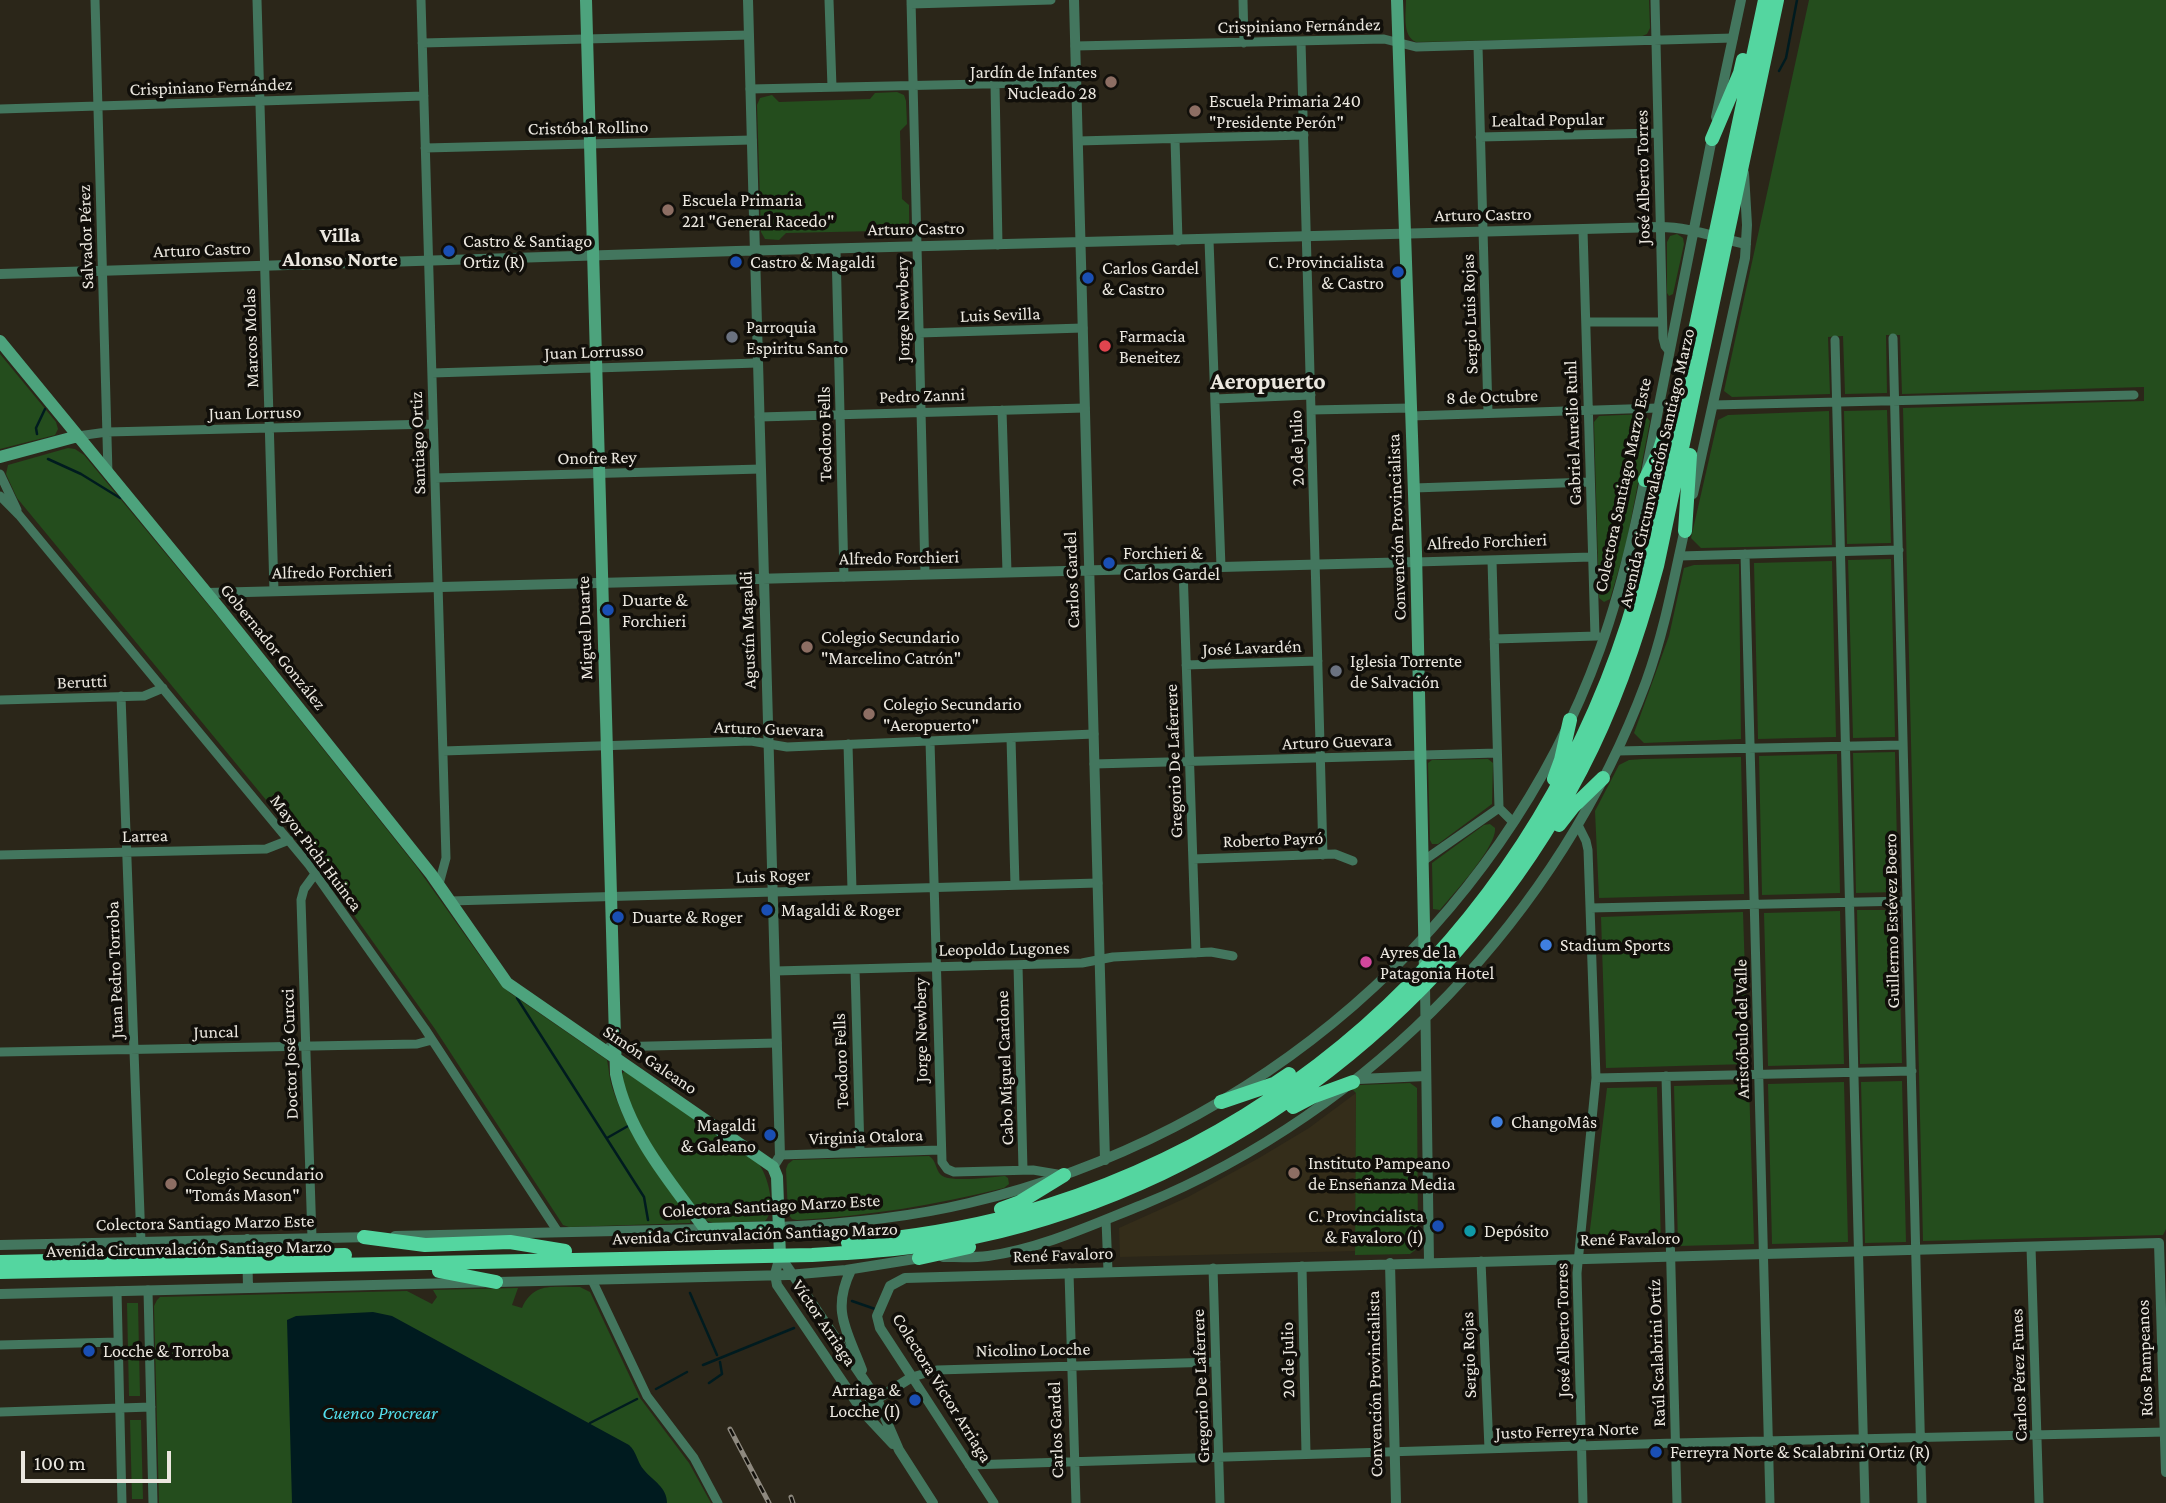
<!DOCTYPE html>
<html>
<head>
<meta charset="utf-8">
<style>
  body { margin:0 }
  #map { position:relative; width:2166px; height:1503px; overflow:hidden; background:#2b2619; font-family:"Crimson Pro",serif }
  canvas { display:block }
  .scale { position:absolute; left:21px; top:1451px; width:150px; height:32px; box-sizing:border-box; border:4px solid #ebe7df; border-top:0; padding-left:9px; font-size:21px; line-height:24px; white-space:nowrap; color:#ebe7df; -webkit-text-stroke:5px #110f0a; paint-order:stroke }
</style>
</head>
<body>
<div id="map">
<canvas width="2166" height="1503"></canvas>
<div class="scale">100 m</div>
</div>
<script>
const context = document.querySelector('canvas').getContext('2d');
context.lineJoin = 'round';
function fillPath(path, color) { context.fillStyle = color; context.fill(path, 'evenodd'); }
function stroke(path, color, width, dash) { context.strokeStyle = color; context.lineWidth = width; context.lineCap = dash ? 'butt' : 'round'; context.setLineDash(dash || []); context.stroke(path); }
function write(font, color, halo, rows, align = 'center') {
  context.font = font + ' "Crimson Pro",serif'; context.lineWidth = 7; context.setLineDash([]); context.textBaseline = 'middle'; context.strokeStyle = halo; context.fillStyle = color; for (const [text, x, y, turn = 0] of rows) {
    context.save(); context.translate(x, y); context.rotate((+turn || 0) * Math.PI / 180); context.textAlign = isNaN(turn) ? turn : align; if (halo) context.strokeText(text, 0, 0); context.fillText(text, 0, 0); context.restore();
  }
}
const built = new Path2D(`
  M 1356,1093 L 1355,1251 L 1120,1257 L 1119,1228 L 1188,1197 L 1259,1158 L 1309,1128 Z`);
const green = new Path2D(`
  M 1406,0 L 1649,0 L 1650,28 L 1647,34 L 1640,37 L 1416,42 C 1402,36 1406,14 1406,0 Z
  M 1809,0 L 2166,0 L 2166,1229 L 2163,1235 L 1923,1241 L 1903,408 L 2144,401 L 2144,387 L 1902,394 L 1900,335 L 1886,335 L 1887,393 L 1845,394 L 1843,336 L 1828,337 L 1830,394 L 1732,397 L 1724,391 Z
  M 897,92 L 904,95 L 906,101 L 907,124 L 900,131 L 902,199 L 909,205 C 909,231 913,237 884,238 L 877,231 L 786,233 L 779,240 L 765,239 L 761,232 L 757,105 L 760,98 L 772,95 L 779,102 L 870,99 L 875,93 Z
  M 1677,234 L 1683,238 L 1684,244 L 1673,294 L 1669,296 L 1667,293 L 1667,242 L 1670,236 Z
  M 0,354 L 56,422 L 58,429 L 55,435 L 0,449 Z
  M 1887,410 L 1891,543 L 1847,544 L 1844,411 Z
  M 1829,411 L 1832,545 L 1701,548 L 1691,538 L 1718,420 L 1728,415 Z
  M 1644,414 L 1650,421 L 1626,545 L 1610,599 L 1604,602 L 1599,598 L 1594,422 L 1599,416 Z
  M 68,448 L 75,449 L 84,455 L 219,618 L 416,866 L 497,980 L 510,993 L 607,1060 C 609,1069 609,1078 612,1087 C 628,1137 660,1178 691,1219 L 690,1223 L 569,1227 L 563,1225 L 435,1029 L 309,852 L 17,498 L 6,474 L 8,465 Z
  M 1891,559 L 1895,737 L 1853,738 L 1848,560 Z
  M 1832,561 L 1836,737 L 1758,739 L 1754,563 Z
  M 1739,564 L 1741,739 L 1644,743 L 1634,733 L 1669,636 L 1684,568 L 1694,565 Z
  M 1895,752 L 1898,892 L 1856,893 L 1853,753 Z
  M 1837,754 L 1840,893 L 1762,895 L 1759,756 Z
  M 1741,757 L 1744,894 L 1599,898 L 1595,811 L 1619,765 L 1629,760 L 1643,759 Z
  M 1488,759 L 1493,763 L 1492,804 L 1438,844 L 1432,844 L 1430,840 L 1428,763 L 1432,760 Z
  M 1490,824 L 1495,828 C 1497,847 1453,894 1440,910 L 1433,909 L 1432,863 L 1484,825 Z
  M 1857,910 L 1898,910 L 1902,1063 L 1860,1064 Z
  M 1840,911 L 1844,1064 L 1768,1066 L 1764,913 Z
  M 1743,912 L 1748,1064 L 1606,1068 L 1601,917 Z
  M 624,1072 L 627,1072 L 758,1163 C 768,1175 777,1210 765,1221 L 713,1223 L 705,1220 C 671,1175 635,1130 621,1074 Z
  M 1902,1081 L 1906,1242 L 1865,1243 L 1861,1082 Z
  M 1844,1082 L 1848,1242 L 1772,1244 L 1768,1084 Z
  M 1410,1083 L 1417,1088 L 1418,1248 L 1410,1254 L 1355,1255 L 1356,1093 L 1352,1089 L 1360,1085 Z
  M 1749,1084 L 1754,1244 L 1678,1246 L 1674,1086 Z
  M 1657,1087 L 1661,1245 L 1588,1246 L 1607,1088 Z
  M 929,1156 C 937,1161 935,1169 941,1175 C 950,1183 992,1177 1005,1176 L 1008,1178 L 1009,1184 L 1004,1188 C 936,1205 868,1216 797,1220 L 792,1219 L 788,1214 L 786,1169 L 788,1164 L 793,1160 Z
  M 580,1287 L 590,1292 L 640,1398 L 689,1463 L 711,1503 L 159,1503 L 154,1306 L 157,1300 L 160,1297 L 407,1291 L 432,1304 L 437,1297 L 433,1290 L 518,1288 L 512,1305 L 522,1308 C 534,1281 554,1288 580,1287 Z
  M 127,1303 L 138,1303 L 140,1396 L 129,1396 Z
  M 130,1420 L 141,1420 L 143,1499 L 132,1499 Z`);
const water = new Path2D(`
  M 373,1312 L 392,1316 L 629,1445 C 637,1452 637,1462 644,1470 C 653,1481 667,1487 667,1503 L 292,1503 L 287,1320 L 296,1316 Z`);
const stream = new Path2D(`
  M 1779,71 L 1786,58 L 1797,0
  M 37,434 L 36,428 L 45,409
  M 48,459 L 81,474 L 120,498
  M 517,998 L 644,1197 L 648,1220
  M 607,1138 L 628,1126
  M 690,1293 L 717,1355
  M 852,1301 L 875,1309
  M 703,1365 L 794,1328
  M 709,1383 L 722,1374 L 720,1362
  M 656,1389 L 687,1372
  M 590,1423 L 637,1399`);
const minor = new Path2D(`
  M 95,0 L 108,473
  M 257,0 L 274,591
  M 421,0 L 446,858 L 439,884
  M 829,0 L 832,87
  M 911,0 L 925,574
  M 1243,0 L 1244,43
  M 1655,0 L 1663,338 L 1665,346 L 1669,351
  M 911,4 L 1051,0
  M 1301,41 L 1323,855
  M 422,43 L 749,35
  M 1075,46 L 1384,39 L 1416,47 L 1733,38
  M 1478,46 L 1488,413
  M 995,84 L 998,245
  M 750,89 L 1076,82
  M 0,109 L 424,96
  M 1480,137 L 1658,133
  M 1175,139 L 1178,241
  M 1078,141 L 1304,135
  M 425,148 L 752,140
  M 1583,230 L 1595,636
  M 1209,240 L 1221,567
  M 836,249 L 844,577
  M 1586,322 L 1662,322
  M 919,333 L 1083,328
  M 1893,338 L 1922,1503
  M 1835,340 L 1865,1503
  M 432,373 L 758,363
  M 1215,399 L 1311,395
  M 1713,405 L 2134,395
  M 1002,410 L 1007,572
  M 1311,410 L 1411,408
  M 1411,416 L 1658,408
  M 759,417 L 1085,408
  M 78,436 L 107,432 L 433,424
  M 0,474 L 17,510
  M 435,478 L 761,469
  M 1414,488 L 1590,482
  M 0,496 L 19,515 L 309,865 L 425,1029 L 558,1232
  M 1745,554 L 1770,1503
  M 1679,556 L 1899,550
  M 1492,560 L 1499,808 L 1513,822
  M 1416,562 L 1592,557
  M 1183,568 L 1196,953
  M 1494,639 L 1597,636
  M 1186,665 L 1318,661
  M 121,696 L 141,1242
  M 0,700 L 144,696 L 163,688
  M 1011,738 L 1015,885
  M 930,741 L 942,1162 L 947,1169 L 954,1172 L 1033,1170 L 1063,1175
  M 848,744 L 852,890
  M 443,751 L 751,741 L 787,747 L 1094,734
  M 1617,751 L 1903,745
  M 1094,764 L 1497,753
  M 1578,825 L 1586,841 L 1588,850 L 1596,1078 L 1577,1273 L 1583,1503
  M 0,855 L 266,849 L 289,840
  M 1193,859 L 1335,854 L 1353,861
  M 1423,861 L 1499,808
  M 450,901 L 1098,883
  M 1590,908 L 1907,901
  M 1018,965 L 1023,1170
  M 855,969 L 860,1152
  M 775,971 L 1082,963 L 1113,957 L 1211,952 L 1233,956
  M 609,1047 L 777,1043
  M 0,1052 L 417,1044 L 432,1040
  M 1666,1076 L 1677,1503
  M 1596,1078 L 1912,1071
  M 780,1155 L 940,1150
  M 1106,1220 L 1108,1271
  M 312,1238 L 301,900 L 304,889 L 315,874
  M 2031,1247 L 2039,1503
  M 1481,1261 L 1489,1449
  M 1302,1266 L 1306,1454
  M 1213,1268 L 1220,1503
  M 1069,1273 L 1076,1503
  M 592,1280 L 647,1396 L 694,1458 L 718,1503
  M 148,1290 L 153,1503
  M 117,1291 L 122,1503
  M 0,1345 L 118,1342
  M 0,1412 L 151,1407
  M 969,1465 L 1675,1443 L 2166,1432
  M 994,1503 L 912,1377 L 937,1370 L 1216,1362`);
const tertiary = new Path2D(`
  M 748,0 L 780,1156 L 773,1167
  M 1074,0 L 1105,1160
  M 1716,117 L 1741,0
  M 0,274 L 736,251 L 1660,227 C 1689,227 1717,238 1746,244
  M 1693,494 L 1745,258 L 1747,225 L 1744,173
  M 207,593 L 1416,562
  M 1425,986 L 1429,1262
  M 1359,1079 L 1426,1076
  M 779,1227 C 843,1224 907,1218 969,1203 C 1254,1136 1500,927 1600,649 C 1629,568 1644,485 1660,400 C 1677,311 1695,222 1713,133
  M 395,1236 L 705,1229
  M 247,1239 L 248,1288
  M 0,1245 L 372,1237
  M 780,1256 L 877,1399 L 899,1450 L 933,1503
  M 780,1256 L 775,1274 L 777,1285 L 863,1412 L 893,1444
  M 943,1257 C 958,1257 973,1258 988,1256 C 1040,1249 1094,1224 1142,1205 C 1372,1111 1560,914 1646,682 C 1665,630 1674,577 1686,524
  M 1390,1263 L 1396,1503
  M 851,1270 C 831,1311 847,1330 862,1370
  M 0,1294 L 788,1275 L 846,1270 L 927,1257
  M 861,1409 L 912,1377 L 880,1328 L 877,1316 L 890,1286 L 905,1278 L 2159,1243 L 2166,1472`);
const secondary = new Path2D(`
  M 586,0 L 616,1074 C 628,1133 670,1182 705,1229 L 779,1227
  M 1397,0 L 1416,552 L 1425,972
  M 0,341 L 220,609 L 431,874 L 507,983 L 773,1167 L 777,1177 L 780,1256
  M 0,457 L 78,436`);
const trunk = new Path2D(`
  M 1712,139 L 1740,73 L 1743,60
  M 1645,480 L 1659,452 L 1665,433
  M 1685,531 L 1690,455
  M 1554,779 L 1561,760 L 1570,720
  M 1559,825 L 1573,807 L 1603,778
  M 1221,1102 L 1274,1084 L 1289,1074
  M 1293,1107 L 1312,1097 L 1353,1082
  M 1001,1209 L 1020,1202 L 1064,1175
  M 364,1237 L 425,1245 L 510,1242 L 565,1251
  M 848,1243 C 906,1238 963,1229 1019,1214 C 1344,1123 1580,861 1652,534 L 1765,0
  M 919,1258 L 969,1247
  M 0,1262 L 345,1255
  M 439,1271 L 496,1282
  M 0,1272 L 812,1255 C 866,1252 922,1248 975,1237 C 1234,1181 1459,1004 1581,770 C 1615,705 1638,637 1657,566 L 1777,0`);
const rail = new Path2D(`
  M 730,1429 L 769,1503
  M 791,1497 L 793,1503`);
const markers = [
  [1111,82,7,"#8d6e63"],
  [1195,111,7,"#8d6e63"],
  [668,210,7,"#8d6e63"],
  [449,251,7,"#1a4fb4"],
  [736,262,7,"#1a4fb4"],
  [1398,272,7,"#1a4fb4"],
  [1088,278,7,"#1a4fb4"],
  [732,337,7,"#6b7280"],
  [1105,346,7,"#e0444e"],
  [1109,563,7,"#1a4fb4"],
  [608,610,7,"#1a4fb4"],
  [807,647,7,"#8d6e63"],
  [1336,671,7,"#6b7280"],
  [869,714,7,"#8d6e63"],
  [767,910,7,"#1a4fb4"],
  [618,917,7,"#1a4fb4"],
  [1546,945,7,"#3f7fe0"],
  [1366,962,7,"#d1479c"],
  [1497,1122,7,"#3f7fe0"],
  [770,1135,7,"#1a4fb4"],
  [1294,1173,7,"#8d6e63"],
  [171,1184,7,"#8d6e63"],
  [1438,1226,7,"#1a4fb4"],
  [1470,1231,7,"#0f9aa8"],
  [89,1351,7,"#1a4fb4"],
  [915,1400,7,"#1a4fb4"],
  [1656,1452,7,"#1a4fb4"]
];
const streetNames = [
  ["Crispiniano Fernández",1299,26,-1],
  ["Crispiniano Fernández",211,87,-2],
  ["Lealtad Popular",1548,120,-1],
  ["Cristóbal Rollino",588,128,-1],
  ["José Alberto Torres",1643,177,-91],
  ["Arturo Castro",1483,215,-1],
  ["Arturo Castro",916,229,-1],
  ["Salvador Pérez",86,237,-92],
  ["Arturo Castro",202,250,-2],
  ["Jorge Newbery",903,309,-91],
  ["Sergio Luis Rojas",1470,314,-92],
  ["Luis Sevilla",1000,315,-2],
  ["Marcos Molas",251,338,-92],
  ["Juan Lorrusso",594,352,-2],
  ["Pedro Zanni",922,396,-2],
  ["8 de Octubre",1492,397,-2],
  ["Juan Lorruso",255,413,-1],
  ["Gabriel Aurelio Ruhl",1573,433,-92],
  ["Teodoro Fells",825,434,-91],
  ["Santiago Ortiz",418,443,-92],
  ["20 de Julio",1297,448,-92],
  ["Onofre Rey",597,458,-1],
  ["Avenida Circunvalación Santiago Marzo",1657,468,-77],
  ["Colectora Santiago Marzo Este",1623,485,-78],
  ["Convención Provincialista",1397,527,-92],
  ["Alfredo Forchieri",1487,542,-2],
  ["Alfredo Forchieri",899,558,-1],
  ["Alfredo Forchieri",332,572,-1],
  ["Carlos Gardel",1072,580,-92],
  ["Miguel Duarte",585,628,-92],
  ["Agustín Magaldi",748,630,-92],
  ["Gobernador González",273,647,51],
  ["José Lavardén",1252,648,-2],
  ["Berutti",82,682,-2],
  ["Arturo Guevara",769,729,2],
  ["Arturo Guevara",1337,742,-2],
  ["Gregorio De Laferrere",1174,761,-92],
  ["Larrea",145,836,-1],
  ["Roberto Payró",1273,840,-2],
  ["Mayor Pichi Huinca",316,853,53],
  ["Luis Roger",773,876,-2],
  ["Guillermo Estévez Boero",1892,921,-91],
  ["Leopoldo Lugones",1004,949,-1],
  ["Juan Pedro Torroba",115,970,-92],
  ["Aristóbulo del Valle",1742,1029,-91],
  ["Jorge Newbery",921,1030,-91],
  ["Juncal",216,1032,-1],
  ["Doctor José Curcci",290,1054,-92],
  ["Simón Galeano",650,1060,34],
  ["Teodoro Fells",841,1061,-92],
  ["Cabo Miguel Cardone",1005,1068,-92],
  ["Virginia Otalora",866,1137,-2],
  ["Colectora Santiago Marzo Este",771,1206,-3],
  ["Colectora Santiago Marzo Este",205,1223,-1],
  ["Avenida Circunvalación Santiago Marzo",755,1234,-2],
  ["René Favaloro",1630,1239,-1],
  ["Avenida Circunvalación Santiago Marzo",189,1249,-1],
  ["René Favaloro",1063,1255,-2],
  ["Víctor Arriaga",824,1323,56],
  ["José Alberto Torres",1563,1330,-91],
  ["Nicolino Locche",1033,1350,-1],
  ["Raúl Scalabrini Ortíz",1657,1353,-92],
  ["Sergio Rojas",1469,1355,-92],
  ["Ríos Pampeanos",2145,1358,-92],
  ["20 de Julio",1288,1360,-91],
  ["Carlos Pérez Funes",2019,1375,-92],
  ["Convención Provincialista",1375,1384,-91],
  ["Gregorio De Laferrere",1201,1386,-92],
  ["Colectora Víctor Arriaga",942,1388,58],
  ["Carlos Gardel",1056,1430,-92],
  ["Justo Ferreyra Norte",1567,1431,-2]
];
const poiNames = [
  ["Jardín de Infantes",1097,72,"right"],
  ["Nucleado 28",1097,93,"right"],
  ["Escuela Primaria 240",1209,101],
  ["\"Presidente Perón\"",1209,122],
  ["Escuela Primaria",682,200],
  ["221 \"General Racedo\"",682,221],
  ["Castro & Santiago",463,241],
  ["Ortiz (R)",463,262],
  ["Castro & Magaldi",750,262],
  ["C. Provincialista",1384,262,"right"],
  ["& Castro",1384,283,"right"],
  ["Carlos Gardel",1102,268],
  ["& Castro",1102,289],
  ["Parroquia",746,327],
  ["Espiritu Santo",746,348],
  ["Farmacia",1119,336],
  ["Beneitez",1119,357],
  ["Forchieri &",1123,553],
  ["Carlos Gardel",1123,574],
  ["Duarte &",622,600],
  ["Forchieri",622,621],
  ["Colegio Secundario",821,637],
  ["\"Marcelino Catrón\"",821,658],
  ["Iglesia Torrente",1350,661],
  ["de Salvación",1350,682],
  ["Colegio Secundario",883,704],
  ["\"Aeropuerto\"",883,725],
  ["Magaldi & Roger",781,910],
  ["Duarte & Roger",632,917],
  ["Stadium Sports",1560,945],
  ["Ayres de la",1380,952],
  ["Patagonia Hotel",1380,973],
  ["ChangoMâs",1511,1122],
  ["Magaldi",756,1125,"right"],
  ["& Galeano",756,1146,"right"],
  ["Instituto Pampeano",1308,1163],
  ["de Enseñanza Media",1308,1184],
  ["Colegio Secundario",185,1174],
  ["\"Tomás Mason\"",185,1195],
  ["C. Provincialista",1424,1216,"right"],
  ["& Favaloro (I)",1424,1237,"right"],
  ["Depósito",1484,1231],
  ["Locche & Torroba",103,1351],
  ["Arriaga &",901,1390,"right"],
  ["Locche (I)",901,1411,"right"],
  ["Ferreyra Norte & Scalabrini Ortiz (R)",1670,1452]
];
const waterNames = [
  ["Cuenco Procrear",380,1413]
];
const quarterNames = [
  ["Villa",340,236],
  ["Alonso Norte",340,260]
];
const districtNames = [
  ["Aeropuerto",1268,382]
];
fillPath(built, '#342d1a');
fillPath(green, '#244d1d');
fillPath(water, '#001b1f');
stroke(stream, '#001b1f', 2.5);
stroke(minor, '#43765e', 9);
stroke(tertiary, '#43765e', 10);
stroke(secondary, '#4da37d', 12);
stroke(trunk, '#54d6a0', 14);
stroke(rail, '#8e897f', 5);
stroke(rail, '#110f0a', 2.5, [8]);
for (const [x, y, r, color] of markers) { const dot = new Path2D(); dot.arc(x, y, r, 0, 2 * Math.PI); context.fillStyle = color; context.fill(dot); stroke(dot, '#110f0a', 2.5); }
write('18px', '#ebe7df', '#110f0a', streetNames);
write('18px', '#ebe7df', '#110f0a', poiNames, 'left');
write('italic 19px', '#53dfed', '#110f0a', waterNames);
write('bold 21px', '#ebe7df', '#110f0a', quarterNames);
write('bold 24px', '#ebe7df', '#110f0a', districtNames);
</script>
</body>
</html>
